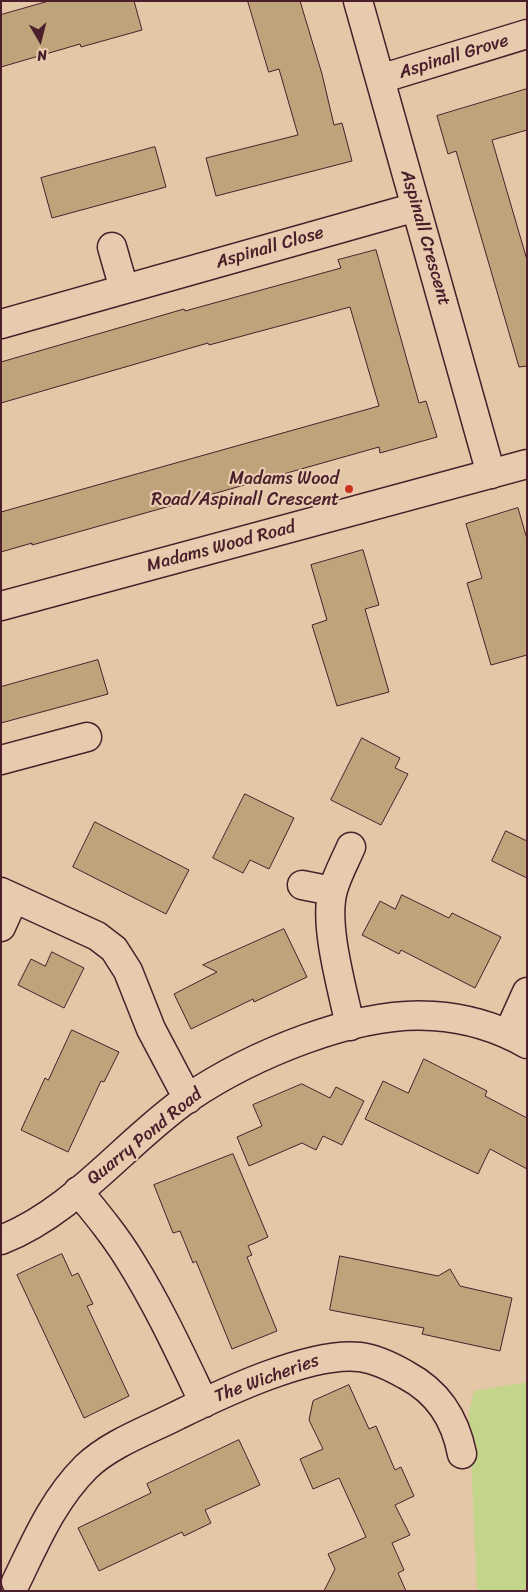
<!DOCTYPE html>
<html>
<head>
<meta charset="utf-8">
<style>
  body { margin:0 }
  #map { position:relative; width:528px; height:1592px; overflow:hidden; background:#e3c7a7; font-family:Sriracha,sans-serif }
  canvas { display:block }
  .frame { position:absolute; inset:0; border:2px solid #4a1f2b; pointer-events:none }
  .north { position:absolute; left:15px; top:15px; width:50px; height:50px; -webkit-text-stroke:4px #e8cbaf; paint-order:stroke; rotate:172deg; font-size:14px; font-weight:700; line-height:20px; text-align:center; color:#4a1f2b }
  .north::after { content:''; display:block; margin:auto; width:18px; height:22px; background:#4a1f2b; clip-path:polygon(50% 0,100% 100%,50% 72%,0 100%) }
</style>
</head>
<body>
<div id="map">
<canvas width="528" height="1592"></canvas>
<div class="frame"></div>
<div class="north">N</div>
</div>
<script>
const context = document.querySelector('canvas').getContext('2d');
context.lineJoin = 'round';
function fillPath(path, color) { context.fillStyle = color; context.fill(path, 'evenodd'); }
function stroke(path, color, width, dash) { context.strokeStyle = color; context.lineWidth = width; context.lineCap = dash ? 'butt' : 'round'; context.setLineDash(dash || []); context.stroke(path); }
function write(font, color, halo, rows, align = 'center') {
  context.font = font + ' Sriracha,sans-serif'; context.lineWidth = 4.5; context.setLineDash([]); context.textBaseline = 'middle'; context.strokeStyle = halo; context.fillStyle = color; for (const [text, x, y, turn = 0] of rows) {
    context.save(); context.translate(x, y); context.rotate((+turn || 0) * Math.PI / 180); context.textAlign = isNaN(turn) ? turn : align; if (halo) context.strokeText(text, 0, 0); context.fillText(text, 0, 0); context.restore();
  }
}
const green = new Path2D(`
  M 527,1382 L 527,1591 L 477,1591 L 469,1413 L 474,1391 Z`);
const building = new Path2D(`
  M 49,1 L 134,1 L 142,30 L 81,47 L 80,44 L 1,67 L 1,15 Z
  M 248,1 L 300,1 L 322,74 L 334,125 L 342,123 L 352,161 L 216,196 L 206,158 L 298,135 L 279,69 L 269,72 Z
  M 527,89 L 527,130 L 492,140 L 527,260 L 527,366 L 519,367 L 456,151 L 448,154 L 437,116 Z
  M 155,147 L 166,187 L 52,218 L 41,178 Z
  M 376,250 L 419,403 L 426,401 L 437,437 L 380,453 L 379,447 L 32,545 L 32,543 L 1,552 L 1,512 L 379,406 L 350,307 L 209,345 L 208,343 L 1,403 L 1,362 L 184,309 L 185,311 L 341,268 L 338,260 Z
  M 518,508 L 527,539 L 527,655 L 491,665 L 467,583 L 482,578 L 466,524 Z
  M 363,550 L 379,605 L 365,609 L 389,692 L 337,706 L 312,625 L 327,620 L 311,565 Z
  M 98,660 L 108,694 L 1,723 L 1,687 Z
  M 362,738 L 400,758 L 395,768 L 408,774 L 381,825 L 331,800 Z
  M 245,794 L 294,818 L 269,869 L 250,860 L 243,873 L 213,858 Z
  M 95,822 L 189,870 L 166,914 L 73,867 Z
  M 506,831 L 527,841 L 527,878 L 492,861 Z
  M 402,895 L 449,918 L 452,913 L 501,937 L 475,988 L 401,950 L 399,954 L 362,935 L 380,901 L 395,909 Z
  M 284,929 L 307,977 L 254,1002 L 253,999 L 191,1029 L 174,994 L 217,972 L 203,965 Z
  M 52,952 L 84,968 L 64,1008 L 18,985 L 31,959 L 45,966 Z
  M 72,1030 L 119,1052 L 104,1082 L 101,1081 L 68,1152 L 21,1130 L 45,1078 L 48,1080 Z
  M 424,1059 L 487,1091 L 485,1096 L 527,1118 L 527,1169 L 490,1149 L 478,1174 L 365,1119 L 383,1081 L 408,1093 Z
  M 302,1084 L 330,1098 L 336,1087 L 364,1101 L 342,1145 L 323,1136 L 316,1150 L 302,1143 L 249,1166 L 237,1137 L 262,1126 L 253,1105 Z
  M 233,1154 L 268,1237 L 248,1246 L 252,1255 L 247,1257 L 277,1331 L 232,1349 L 196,1261 L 193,1263 L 180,1231 L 173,1233 L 154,1185 Z
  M 62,1254 L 72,1276 L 78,1273 L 93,1304 L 87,1306 L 129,1396 L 84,1418 L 17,1275 Z
  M 340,1256 L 438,1276 L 450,1269 L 460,1286 L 512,1298 L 500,1351 L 422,1334 L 424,1328 L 330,1310 Z
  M 349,1385 L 369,1429 L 376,1426 L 395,1470 L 401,1467 L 414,1496 L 395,1505 L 410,1535 L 392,1543 L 404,1570 L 398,1573 L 406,1591 L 324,1591 L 335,1569 L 328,1554 L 366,1537 L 339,1478 L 313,1489 L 300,1459 L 323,1449 L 309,1420 L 313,1401 Z
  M 239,1440 L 260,1485 L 205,1510 L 211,1523 L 184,1536 L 182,1532 L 99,1571 L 78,1528 L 151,1493 L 147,1484 Z`);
const minor = new Path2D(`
  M 358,1 L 491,474
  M 380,79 L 527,34
  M 112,247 L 124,289
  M 1,324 L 416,207
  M 1,760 L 87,737
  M 302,885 L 332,891
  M 1,892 L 97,936 L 114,949 L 128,971 L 151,1029 L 188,1099
  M 1,927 L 14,898
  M 350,1026 C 343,990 323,925 333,890 C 337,875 345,861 351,847
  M 508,1034 L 527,992
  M 78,1191 C 97,1214 116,1237 131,1262 C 159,1307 181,1355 204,1403
  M 1,1240 C 75,1211 124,1143 188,1098 C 250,1056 357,1010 433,1016 C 465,1018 499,1028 527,1044
  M 16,1582 C 36,1541 53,1500 86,1467 C 111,1443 149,1430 178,1415 C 223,1393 311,1351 360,1357 C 376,1359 392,1367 406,1375 C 438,1392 455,1418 462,1454`);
const tertiary = new Path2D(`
  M 1,606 L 527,464`);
const markers = [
  [349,489,5,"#c8321e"]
];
const streetNames = [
  ["Aspinall Grove",454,57,-17],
  ["Aspinall Crescent",425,238,74],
  ["Aspinall Close",270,248,-16],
  ["Madams Wood Road",221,547,-15],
  ["Quarry Pond Road",145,1137,-39],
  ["The Wicheries",267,1379,-20]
];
const poiNames = [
  ["Madams Wood",339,479],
  ["Road/Aspinall Crescent",339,500]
];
fillPath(green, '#c2d58b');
fillPath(building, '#bfa37a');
stroke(building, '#4a1f2b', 1);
stroke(minor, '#4a1f2b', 31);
stroke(tertiary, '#4a1f2b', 31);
stroke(minor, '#e8cbaf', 28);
stroke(tertiary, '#e8cbaf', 28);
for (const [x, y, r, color] of markers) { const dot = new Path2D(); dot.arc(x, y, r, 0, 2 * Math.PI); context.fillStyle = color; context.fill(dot); stroke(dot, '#e8cbaf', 2); }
write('18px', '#4a1f2b', '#e8cbaf', streetNames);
write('18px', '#4a1f2b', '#e8cbaf', poiNames, 'right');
</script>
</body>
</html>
